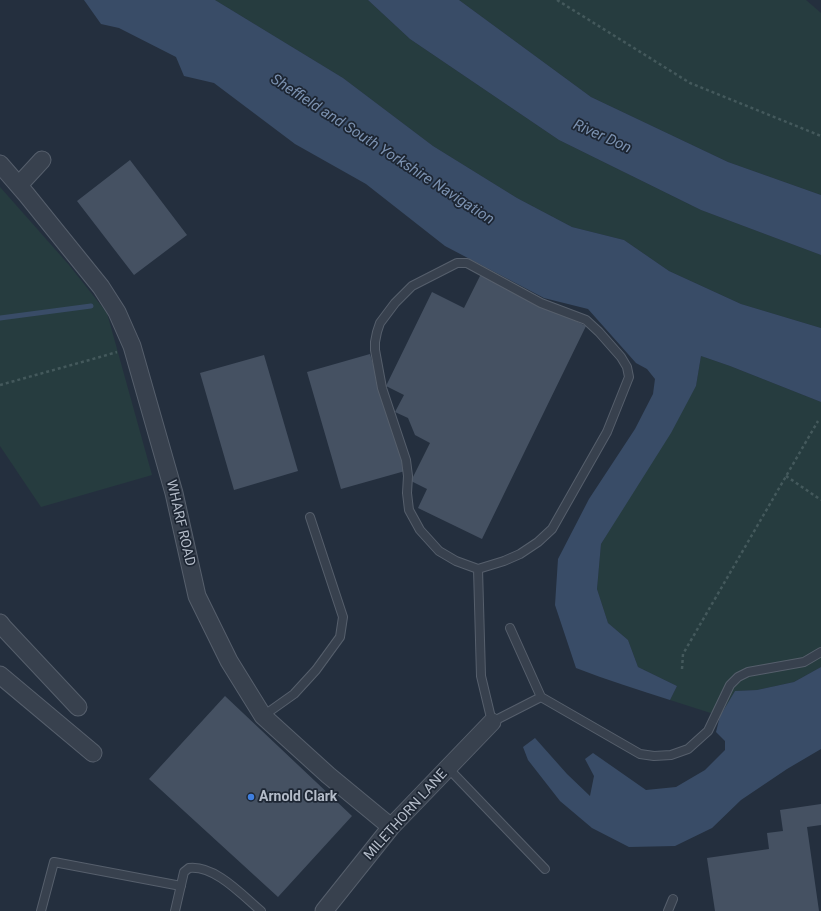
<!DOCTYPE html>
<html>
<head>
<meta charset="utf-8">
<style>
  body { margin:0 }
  canvas { display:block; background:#242f3e }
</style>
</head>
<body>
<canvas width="821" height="911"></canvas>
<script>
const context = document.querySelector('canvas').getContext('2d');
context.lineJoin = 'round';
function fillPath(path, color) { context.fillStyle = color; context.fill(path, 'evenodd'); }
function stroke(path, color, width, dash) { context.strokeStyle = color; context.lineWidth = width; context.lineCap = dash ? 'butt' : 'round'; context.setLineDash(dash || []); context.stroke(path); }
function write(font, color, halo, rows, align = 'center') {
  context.font = font + ' Roboto,sans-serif'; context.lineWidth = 3.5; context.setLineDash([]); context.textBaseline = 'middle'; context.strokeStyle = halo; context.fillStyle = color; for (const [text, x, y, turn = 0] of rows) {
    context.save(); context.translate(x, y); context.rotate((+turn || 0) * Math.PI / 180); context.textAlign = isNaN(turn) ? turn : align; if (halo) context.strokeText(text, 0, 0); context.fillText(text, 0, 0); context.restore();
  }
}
const green = new Path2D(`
  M 215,0 L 368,0 L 410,39 L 559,140 L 701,210 L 821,255 L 821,328 L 741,304 L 669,271 L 624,240 L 572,227 L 517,198 L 433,146 L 343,78 Z
  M 459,0 L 806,0 L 821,13 L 821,195 L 728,162 L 591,97 Z
  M 0,187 L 69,265 L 107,313 L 152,475 L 41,507 L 0,446 Z
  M 701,356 L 730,366 L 821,402 L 821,667 L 794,682 L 757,690 L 735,691 L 720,716 L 670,700 L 677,686 L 638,667 L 628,640 L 608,623 L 597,589 L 601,544 L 696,386 Z`);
const water = new Path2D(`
  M 84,0 L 215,0 L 343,78 L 433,146 L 517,198 L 572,227 L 624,240 L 669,271 L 741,304 L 821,328 L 821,402 L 730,366 L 701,356 L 696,386 L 671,433 L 601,544 L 597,589 L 608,623 L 628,640 L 638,667 L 677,686 L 670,700 C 639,690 607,680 576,668 L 555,605 L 558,559 L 589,499 L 635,429 L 653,394 L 655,379 L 647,369 L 636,363 L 588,309 L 544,298 L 445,246 L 366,184 L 295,144 L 214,83 L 184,76 L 176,57 L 119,28 L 101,24 Z
  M 368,0 L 459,0 L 591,97 L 728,162 L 821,195 L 821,255 L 701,210 L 559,140 L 410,39 Z
  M 821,667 L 821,749 L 787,769 L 741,800 L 712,828 L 675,846 L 629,847 L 592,828 L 560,801 L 528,760 L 523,747 L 535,738 L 567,774 L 590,796 L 594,776 L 585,759 L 593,753 L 646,790 L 676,787 L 705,770 L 725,750 L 725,741 L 716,732 L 720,716 L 735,691 L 757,690 L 794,682 Z`);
const stream = new Path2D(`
  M 0,318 L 91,306`);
const building = new Path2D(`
  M 130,160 L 187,235 L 134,275 L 77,201 Z
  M 481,274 L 586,326 L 482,539 L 418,508 L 427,489 L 411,481 L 430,443 L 415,435 L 408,418 L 395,412 L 404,395 L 386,386 L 432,292 L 464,308 Z
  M 370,354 L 405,471 L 341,489 L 307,372 Z
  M 264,355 L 298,471 L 234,490 L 200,373 Z
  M 225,696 L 352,816 L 278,897 L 149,779 Z
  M 821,804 L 821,825 L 807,827 L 819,911 L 715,911 L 707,858 L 769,849 L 767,833 L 783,831 L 780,810 Z`);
const path = new Path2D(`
  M 557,0 L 690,83 L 821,136
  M 0,385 L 100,357 L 117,352
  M 786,476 L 821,500
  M 682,669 L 683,654 L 818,421`);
const service = new Path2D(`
  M 478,569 L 456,561 L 439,551 L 420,530 L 409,510 L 407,493 L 408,476 L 406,460 L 382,388 L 375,350 L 375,342 L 377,332 L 380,323 L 395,303 L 412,286 L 457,263 L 467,263 L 541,303 L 586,320 L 599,332 L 621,357 L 627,367 L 629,377 L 607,432 L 552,529 L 538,542 L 520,554 L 504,561 L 478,569 L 481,676 L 492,722 L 541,697 L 640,754 L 654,756 L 671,755 L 688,749 L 708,731 L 730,685 L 738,677 L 748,672 L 804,662 L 821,652
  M 510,628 L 541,697
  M 263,716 L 294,694 L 316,670 L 340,637 L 343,617 L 310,517
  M 448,768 L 545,869
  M 41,911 L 54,862 L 181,886
  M 175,911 L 184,872 L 189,868 C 215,865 242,895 261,911
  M 668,911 L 673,899`);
const minor = new Path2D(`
  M 0,164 L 26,194 L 101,287 L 117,312 L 132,346 L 174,493 L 197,596 L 229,661 L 263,716 L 328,775 L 391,827
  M 19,185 L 42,160
  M 0,623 L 3,627 L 78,707
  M 0,675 L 93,753
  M 324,911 L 391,827 L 492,722`);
const markers = [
  [251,797,4,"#3f7fe0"]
];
const streetNames = [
  ["WHARF ROAD",180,523,77],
  ["MILETHORN LANE",406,815,-48]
];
const poiNames = [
  ["Arnold Clark",259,797]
];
const waterNames = [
  ["River Don",602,137,24],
  ["Sheffield and South Yorkshire Navigation",382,150,33]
];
fillPath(green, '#263c3f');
fillPath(water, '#394c67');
stroke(stream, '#394c67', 5);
fillPath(building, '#455162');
stroke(service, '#565f6c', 10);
stroke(minor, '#565f6c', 19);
stroke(path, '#44595c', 2.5, [3, 3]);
stroke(service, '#38414e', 8);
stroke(minor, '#38414e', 17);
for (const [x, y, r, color] of markers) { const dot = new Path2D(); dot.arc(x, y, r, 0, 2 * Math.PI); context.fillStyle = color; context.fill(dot); stroke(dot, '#1d2633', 1.5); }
write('14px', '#b4bcc9', '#1d2633', streetNames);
write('bold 14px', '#b4bcc9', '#1d2633', poiNames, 'left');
write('italic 15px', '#7c92b1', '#1d2633', waterNames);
</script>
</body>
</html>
